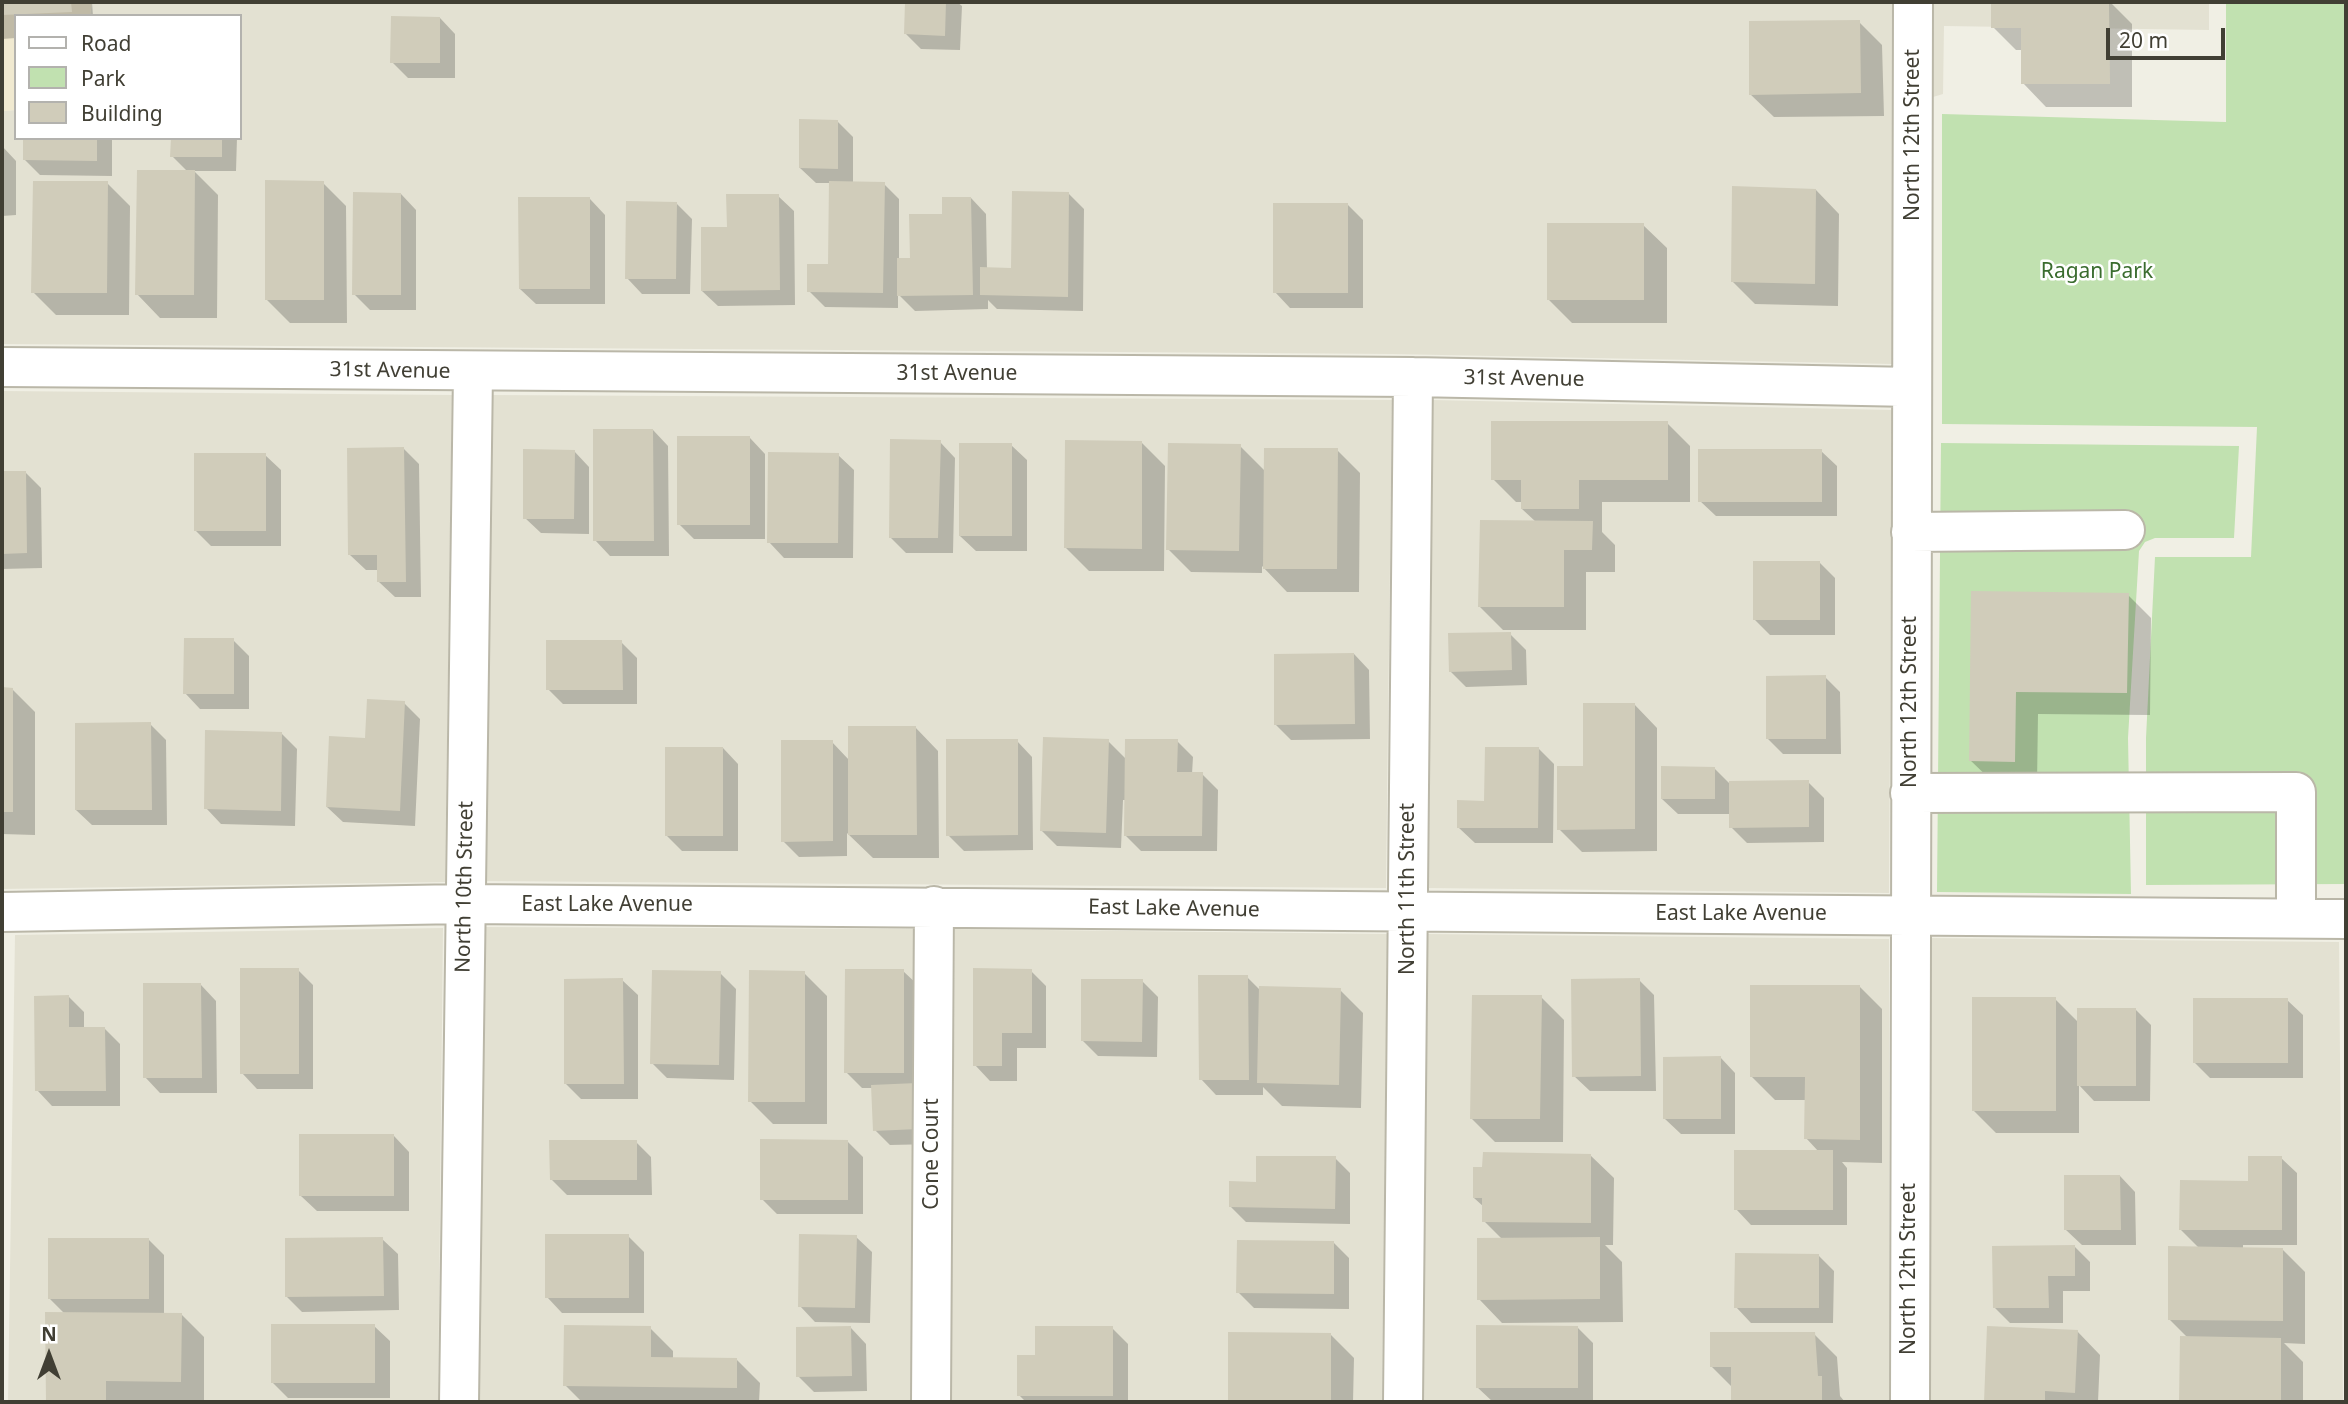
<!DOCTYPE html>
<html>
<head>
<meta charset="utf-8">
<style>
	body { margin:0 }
	#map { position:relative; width:2348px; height:1404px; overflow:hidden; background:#f0efe4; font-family:"Noto Sans",sans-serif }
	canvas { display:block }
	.frame { position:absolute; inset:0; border:4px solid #413f34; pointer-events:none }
	.legend { position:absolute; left:14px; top:14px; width:228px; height:126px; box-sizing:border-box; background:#fff; border:2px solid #b3b2ae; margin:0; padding:9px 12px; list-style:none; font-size:21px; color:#413f34 }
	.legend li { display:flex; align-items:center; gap:14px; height:35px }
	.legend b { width:35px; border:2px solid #b3b2ae }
	.north { position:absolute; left:14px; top:1320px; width:70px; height:70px; -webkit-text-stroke:5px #fff; paint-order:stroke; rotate:0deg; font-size:19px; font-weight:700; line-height:28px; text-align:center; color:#413f34 }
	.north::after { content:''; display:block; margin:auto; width:24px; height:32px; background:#413f34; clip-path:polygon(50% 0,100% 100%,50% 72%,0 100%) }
	.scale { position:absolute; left:2106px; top:28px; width:119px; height:32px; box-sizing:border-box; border:4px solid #413f34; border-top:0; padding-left:9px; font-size:21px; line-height:24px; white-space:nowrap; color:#413f34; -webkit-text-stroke:5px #fff; paint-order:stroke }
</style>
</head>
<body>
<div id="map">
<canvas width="2348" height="1404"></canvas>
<div class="frame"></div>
<ul class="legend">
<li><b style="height:9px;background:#fff"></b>Road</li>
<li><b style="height:19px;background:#c1e1b0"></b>Park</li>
<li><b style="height:19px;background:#d0ccba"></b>Building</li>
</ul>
<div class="north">N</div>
<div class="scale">20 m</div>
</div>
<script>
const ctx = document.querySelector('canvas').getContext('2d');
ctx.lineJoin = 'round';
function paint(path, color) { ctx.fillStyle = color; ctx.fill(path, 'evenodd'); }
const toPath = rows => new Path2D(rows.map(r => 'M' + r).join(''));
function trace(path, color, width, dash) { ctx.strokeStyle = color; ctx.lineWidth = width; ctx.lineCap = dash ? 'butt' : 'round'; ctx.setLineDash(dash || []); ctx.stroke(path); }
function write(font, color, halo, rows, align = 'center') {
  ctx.font = font + ' "Noto Sans",sans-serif'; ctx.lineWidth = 5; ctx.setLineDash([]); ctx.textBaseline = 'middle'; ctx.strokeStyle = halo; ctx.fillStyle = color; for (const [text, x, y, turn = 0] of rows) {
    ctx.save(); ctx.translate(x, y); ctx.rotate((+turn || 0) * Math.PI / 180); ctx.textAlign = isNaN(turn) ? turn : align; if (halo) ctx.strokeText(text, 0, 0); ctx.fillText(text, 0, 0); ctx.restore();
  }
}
const residential = toPath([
	[92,2,1893,2,1892,364,1392,354,2,344,2,111,16,110,16,138,240,138,240,16,90,16],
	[1933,2,2209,2,2209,30,1944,26,1943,94,1933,97],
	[2,391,452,395,445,882,2,889],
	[493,395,1392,400,1386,888,485,881],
	[1433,400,1892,410,1889,893,1427,888],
	[484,927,914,929,911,1402,479,1402],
	[443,928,438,1402,8,1402,15,935],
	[955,929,1387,934,1382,1402,951,1402],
	[1428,934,1889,939,1889,1402,1422,1402],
	[1930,938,2339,942,2343,1402,1930,1402]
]);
const commercial = toPath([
	[2,2,92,2,90,16,16,16,16,110,2,111]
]);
const green = toPath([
	[2226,2,2346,2,2346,884,2146,885,2146,738,2155,557,2251,557,2257,427,1942,424,1942,114,2226,122],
	[1941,443,2239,446,2234,538,2155,538,2145,542,2139,551,2128,738,2131,894,1937,892]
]);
const shadow = toPath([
	[2,2,92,2,93,16,16,16,16,38,2,39],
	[907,2,957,2,962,6,960,50,921,49,906,34],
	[1993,2,2110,2,2132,24,2132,107,2046,107,2023,83,2023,50,2016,50,1993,27],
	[440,18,455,34,455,78,408,78,392,62],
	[1859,22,1882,45,1884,116,1774,117,1750,94],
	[837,121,853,137,853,183,884,184,899,199,899,259,911,259,944,215,971,198,986,214,987,269,1013,269,1069,194,1084,209,1083,311,997,309,988,300,988,309,915,311,898,294,898,308,825,307,809,291,830,266,831,183,816,183,800,168],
	[25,138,112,138,112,176,40,175,24,159],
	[172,138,237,138,236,171,194,171,218,195,217,318,160,318,137,294,188,172,172,156],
	[2,146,16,161,16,215,2,216],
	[107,183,130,206,129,315,56,315,33,292],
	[323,183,346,206,347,323,290,323,267,300],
	[1816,190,1839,214,1838,306,1755,304,1732,281],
	[401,194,416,210,416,310,370,310,354,294],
	[778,196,794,211,795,305,718,306,702,291,729,229],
	[590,199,605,215,605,304,536,304,520,289],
	[677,204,692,219,690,294,642,294,627,278],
	[1347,204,1363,220,1363,308,1290,308,1275,292],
	[1643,225,1667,248,1667,323,1572,323,1549,300],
	[1667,423,1690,446,1690,502,1602,502,1602,532,1615,545,1615,572,1586,572,1586,630,1503,630,1480,607,1536,522,1522,509,1522,502,1516,502,1493,479],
	[653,430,668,446,669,556,610,556,595,540],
	[750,438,765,454,765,539,694,539,679,524],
	[940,442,955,458,953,553,906,553,890,537],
	[1142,443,1165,466,1164,571,1089,571,1066,548],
	[1011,445,1027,460,1027,551,976,551,960,536],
	[1240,446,1266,472,1337,450,1360,473,1359,592,1287,592,1262,566,1262,573,1191,572,1168,549],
	[404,449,419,464,421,597,395,597,379,582,379,570,366,570,350,555],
	[574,451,589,467,589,534,541,533,525,518],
	[1821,451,1837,466,1837,516,1716,516,1700,501],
	[265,455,281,470,281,546,211,546,195,530],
	[838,455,854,470,853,558,784,558,769,542],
	[25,472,41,488,42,568,2,569,2,473],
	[1819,562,1835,578,1835,635,1770,635,1754,619],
	[1973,593,2128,595,2151,618,2150,715,2038,714,2037,784,1994,783,1970,760],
	[1510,634,1526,650,1527,685,1466,687,1450,671],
	[233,640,249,656,249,709,200,709,185,693],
	[621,642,637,658,637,704,563,704,548,689],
	[1354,654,1369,670,1370,739,1291,740,1275,724],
	[1825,677,1840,692,1841,754,1783,754,1767,738],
	[2,689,12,689,35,712,35,835,2,834],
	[404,703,420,719,415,826,343,822,327,807,367,739],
	[1634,704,1657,728,1657,851,1582,852,1559,829,1585,768],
	[150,724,166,740,167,825,92,825,76,810],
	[915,727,938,751,939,858,873,858,847,833,847,856,799,857,783,841,832,742,849,760],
	[281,733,297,749,295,826,221,824,206,808],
	[1017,741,1032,757,1033,850,964,851,948,835],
	[1108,741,1126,759,1177,741,1193,757,1192,774,1202,774,1218,790,1217,851,1141,851,1125,835,1126,800,1123,800,1121,848,1057,846,1041,830],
	[723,748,738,764,738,851,682,851,666,835],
	[1538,748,1554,764,1553,843,1475,843,1459,828],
	[1715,769,1731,785,1808,782,1824,798,1824,842,1747,843,1731,827,1731,814,1678,814,1662,799],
	[298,970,313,985,313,1089,257,1089,242,1073],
	[903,971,919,986,934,1144,890,1145,875,1130,873,1088,862,1088,846,1072],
	[1031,971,1046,986,1046,1048,1017,1048,1017,1081,990,1081,975,1065],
	[720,973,736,989,734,1080,667,1078,652,1063],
	[804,973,827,996,827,1124,773,1124,750,1101],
	[1247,977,1261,991,1340,990,1363,1013,1361,1108,1282,1106,1263,1087,1263,1095,1216,1095,1201,1079],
	[622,980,638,995,638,1099,581,1099,565,1083],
	[1639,980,1654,995,1656,1091,1590,1091,1574,1076],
	[1142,981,1158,997,1157,1057,1098,1056,1082,1040],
	[201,985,216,1001,217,1093,160,1093,145,1077],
	[1859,986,1882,1009,1882,1163,1842,1162,1847,1168,1847,1225,1751,1225,1736,1209,1819,1152,1806,1138,1806,1100,1775,1100,1752,1077],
	[69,997,84,1012,84,1028,104,1028,120,1044,120,1106,52,1106,37,1090],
	[1541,997,1564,1020,1563,1142,1495,1142,1472,1119],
	[2055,999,2078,1022,2135,1009,2151,1025,2150,1101,2094,1101,2079,1085,2079,1133,1996,1133,1973,1110],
	[2287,1000,2303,1015,2303,1078,2210,1078,2194,1062],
	[1720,1057,1735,1073,1735,1134,1681,1134,1665,1119],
	[394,1136,409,1152,409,1211,317,1211,301,1196],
	[636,1142,651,1157,652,1195,567,1195,551,1179],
	[848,1142,863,1157,863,1214,777,1214,762,1199],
	[1590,1155,1614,1178,1613,1245,1605,1245,1622,1262,1623,1322,1502,1323,1479,1299,1502,1239,1484,1221,1484,1207,1474,1198],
	[1335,1158,1350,1173,1350,1224,1246,1222,1231,1207,1257,1184],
	[2281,1158,2297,1173,2297,1245,2243,1245,2243,1249,2282,1249,2305,1272,2305,1344,2284,1343,2303,1362,2303,1402,2181,1402,2182,1338,2188,1338,2169,1319,2199,1248,2181,1230],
	[2120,1176,2135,1192,2136,1245,2082,1245,2066,1230],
	[628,1236,644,1252,644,1313,562,1313,547,1297],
	[856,1237,872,1252,870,1323,815,1322,800,1306],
	[148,1239,164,1255,164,1314,181,1314,204,1337,204,1402,48,1402,47,1314,65,1314,50,1299],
	[382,1239,398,1254,399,1310,302,1312,286,1296],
	[1334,1243,1349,1258,1349,1309,1254,1308,1238,1292],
	[2075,1247,2090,1262,2090,1291,2063,1291,2063,1323,2010,1323,1994,1307],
	[1819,1256,1834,1271,1833,1323,1751,1323,1736,1307],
	[374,1326,390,1341,390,1398,288,1398,272,1382],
	[650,1328,673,1351,673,1359,737,1360,760,1383,759,1402,582,1402,565,1385],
	[851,1328,866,1344,867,1391,814,1392,798,1376],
	[1112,1328,1128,1344,1128,1402,1026,1402,1019,1395,1037,1356],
	[1578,1328,1593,1343,1593,1402,1493,1402,1477,1387],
	[1989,1328,2077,1331,2100,1355,2098,1402,1986,1402],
	[1814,1334,1837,1357,1840,1396,1845,1402,1732,1402,1732,1387,1711,1366],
	[1331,1335,1354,1358,1353,1402,1230,1401]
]);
const building = toPath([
	[2,2,71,2,72,12,2,15],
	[905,2,946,2,945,36,904,34],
	[1991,2,2109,2,2110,84,2021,84,2021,28,1991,28],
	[391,16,440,17,440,63,390,63],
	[1860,20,1861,93,1749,95,1749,21],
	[799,119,838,120,838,169,799,168],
	[23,138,97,138,97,161,23,160],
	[171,138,222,138,222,157,170,157],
	[137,170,195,170,194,295,135,295],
	[265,180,324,181,324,300,265,300],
	[33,181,108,181,107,293,31,293],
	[829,181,885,182,883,293,807,292,807,264,828,264],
	[1732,186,1816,189,1815,284,1731,282],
	[1012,191,1069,192,1068,297,980,295,980,267,1011,268],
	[353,192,401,193,401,295,352,295],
	[726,194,779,194,780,290,701,291,701,227,727,227],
	[518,197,590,197,590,289,519,289],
	[942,197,971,197,973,295,897,296,897,258,910,258,909,214,942,214],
	[626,201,677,202,676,279,625,279],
	[1273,203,1348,203,1348,293,1273,293],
	[1547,223,1644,223,1644,300,1547,300],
	[1491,421,1668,421,1668,480,1579,480,1579,509,1521,509,1521,480,1491,480],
	[593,429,653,429,654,541,593,541],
	[677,436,750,436,750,525,677,525],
	[890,439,941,440,938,538,889,538],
	[1065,440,1142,441,1142,549,1064,548],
	[959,443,1012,443,1012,536,959,536],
	[1168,443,1241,444,1239,551,1166,550],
	[404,447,406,582,377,582,377,555,348,555,347,448],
	[1264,448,1338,448,1337,569,1263,569],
	[523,449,575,450,574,519,523,519],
	[1698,449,1822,449,1822,502,1698,502],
	[768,452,839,453,838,543,767,543],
	[194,453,266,453,266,531,194,531],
	[2,471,26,471,27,553,2,554],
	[1480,520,1593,521,1592,550,1564,550,1564,607,1478,607],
	[1753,561,1820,561,1820,620,1753,620],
	[1971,591,2129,593,2127,693,2016,692,2015,762,1969,761],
	[1511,632,1512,670,1449,672,1448,633],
	[184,638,234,638,234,694,183,694],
	[546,640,622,640,623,690,546,690],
	[1354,653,1355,724,1274,725,1274,654],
	[1826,675,1826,739,1766,739,1766,676],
	[2,687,13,688,13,812,2,812],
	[367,699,405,701,400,811,326,807,329,736,365,738],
	[1583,703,1635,703,1635,829,1557,830,1557,766,1583,766],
	[151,722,152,810,75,810,75,723],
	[848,726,916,726,917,835,848,835],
	[205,730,282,732,281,811,204,809],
	[1043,737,1109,739,1106,833,1040,831],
	[946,739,1018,739,1018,835,946,836],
	[1125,739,1178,739,1177,772,1203,772,1202,836,1124,836],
	[781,740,833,740,833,841,781,842],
	[665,747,723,747,723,836,665,836],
	[1485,747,1539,747,1538,828,1457,828,1457,800,1484,801],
	[1661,766,1715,767,1715,799,1661,799],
	[1809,780,1809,827,1729,828,1729,781],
	[240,968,299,968,299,1074,240,1074],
	[973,968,1032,969,1032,1033,1002,1033,1002,1066,973,1066],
	[845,969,904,969,904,1073,844,1073],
	[652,970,721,971,719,1065,650,1064],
	[749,970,805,971,805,1102,748,1102],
	[1198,975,1248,975,1249,1080,1199,1080],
	[623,978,624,1084,564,1084,564,979],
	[1640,978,1641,1076,1572,1077,1571,979],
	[1081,979,1143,979,1142,1042,1081,1041],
	[143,983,201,983,202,1078,143,1078],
	[1750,985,1860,985,1860,1140,1804,1139,1805,1077,1750,1077],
	[1259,986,1341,988,1339,1085,1257,1083],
	[69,995,69,1027,105,1027,106,1091,35,1091,34,996],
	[1472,995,1542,995,1540,1119,1470,1119],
	[1972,997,2056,997,2056,1111,1972,1111],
	[2193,998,2288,998,2288,1063,2193,1063],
	[2077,1008,2136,1008,2136,1086,2077,1086],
	[1721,1056,1721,1119,1663,1119,1663,1057],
	[917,1083,919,1129,873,1131,871,1085],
	[299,1134,394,1134,394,1196,299,1196],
	[760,1139,848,1140,848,1200,760,1200],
	[549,1140,637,1140,637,1180,550,1180],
	[1734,1150,1833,1150,1833,1210,1734,1210],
	[1483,1152,1591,1154,1591,1223,1482,1222,1482,1198,1473,1198,1473,1167,1482,1167],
	[1256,1156,1336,1156,1335,1209,1229,1207,1229,1181,1256,1182],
	[2248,1156,2282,1156,2282,1230,2179,1230,2180,1180,2248,1181],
	[2064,1175,2120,1175,2121,1230,2064,1230],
	[545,1234,629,1234,629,1298,545,1298],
	[799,1234,857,1235,855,1308,798,1307],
	[383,1237,384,1296,285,1297,285,1238],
	[1600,1237,1600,1299,1477,1300,1477,1238],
	[48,1238,149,1238,149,1299,48,1299],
	[1237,1240,1334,1241,1334,1294,1236,1293],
	[2075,1245,2075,1276,2048,1276,2049,1308,1993,1308,1992,1246],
	[2168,1246,2283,1248,2283,1321,2168,1320],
	[1735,1253,1819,1254,1819,1308,1734,1308],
	[45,1312,182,1313,181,1382,106,1381,106,1402,46,1402],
	[271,1324,375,1324,375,1383,271,1383],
	[564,1325,651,1326,651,1357,737,1358,737,1388,563,1386],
	[1476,1325,1578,1326,1578,1388,1476,1388],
	[851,1326,852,1376,796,1377,796,1327],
	[1035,1326,1113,1326,1113,1396,1017,1396,1017,1355,1035,1355],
	[1987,1326,2078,1330,2075,1393,2045,1391,2045,1402,1984,1402],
	[1228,1332,1331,1333,1331,1401,1228,1401],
	[1710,1332,1815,1332,1818,1376,1822,1376,1822,1402,1731,1402,1731,1367,1710,1367],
	[2180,1336,2281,1338,2281,1402,2179,1402]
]);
const minor = toPath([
	[2,367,1413,377,1912,387],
	[1911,532,2125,530],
	[1910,793,2296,792,2296,918],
	[2,912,464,904,2346,919],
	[459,1402,473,372],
	[931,1402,934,906],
	[1403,1402,1413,377],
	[1910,1402,1913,2]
]);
const streetNames = [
	["North 12th Street",1913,135,-90],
	["31st Avenue",390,371,1],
	["31st Avenue",957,374],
	["31st Avenue",1524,379,1],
	["North 12th Street",1910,702,-90],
	["North 10th Street",465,887,-89],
	["North 11th Street",1408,889,-90],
	["East Lake Avenue",607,905],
	["East Lake Avenue",1174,909,1],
	["East Lake Avenue",1741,914],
	["Cone Court",932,1154,-90],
	["North 12th Street",1909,1269,-90]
];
const parkNames = [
	["Ragan Park",2097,272]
];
paint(residential, '#e3e1d2');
paint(commercial, '#f0e9d0');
paint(green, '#c1e1b0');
paint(shadow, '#0003');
paint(building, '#d0ccba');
trace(minor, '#bab7a8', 42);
trace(minor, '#fff', 38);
write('21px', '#413f34', '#fff', streetNames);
write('21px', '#3a6c2e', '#fff', parkNames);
</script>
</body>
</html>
